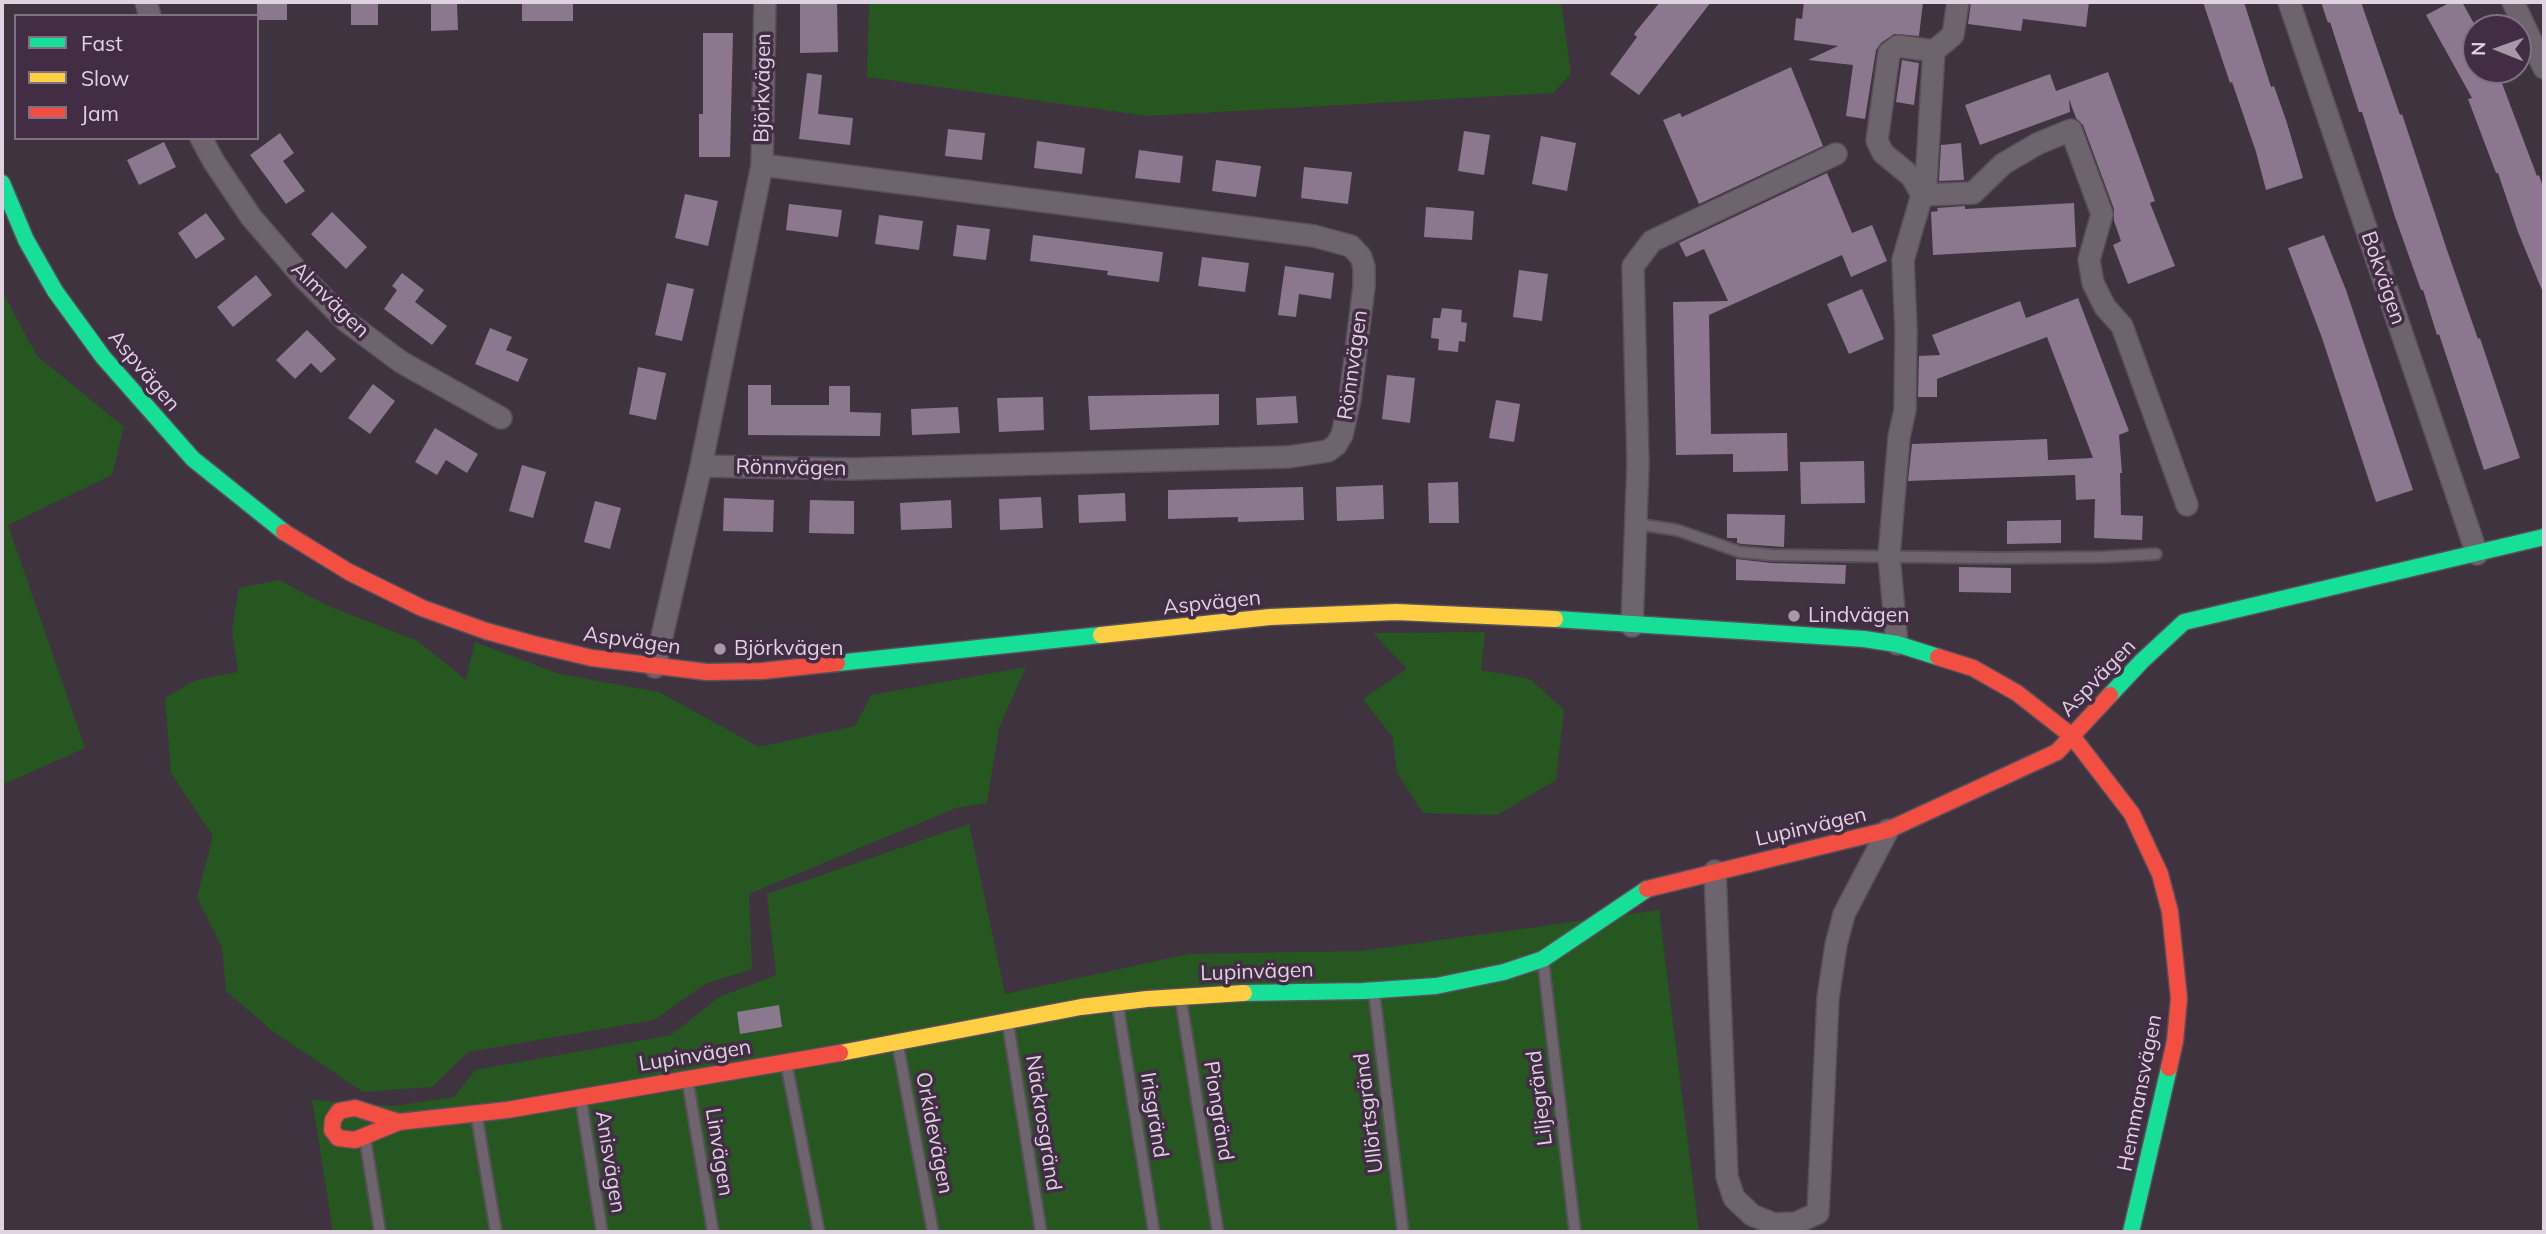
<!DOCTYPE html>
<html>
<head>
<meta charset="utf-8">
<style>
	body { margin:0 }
	#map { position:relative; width:2546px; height:1234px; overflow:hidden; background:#3e333f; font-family:Mulish,sans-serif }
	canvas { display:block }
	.frame { position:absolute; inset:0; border:4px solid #dfd2e1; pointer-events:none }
	.legend { position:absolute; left:14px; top:14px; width:245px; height:126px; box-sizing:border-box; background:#422d45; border:2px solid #816f83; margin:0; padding:9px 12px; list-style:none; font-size:21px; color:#dfd2e1 }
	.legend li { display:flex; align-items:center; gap:14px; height:35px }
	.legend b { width:35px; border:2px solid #816f83 }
	.north { position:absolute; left:2462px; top:14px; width:70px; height:70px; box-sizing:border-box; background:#422d45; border:2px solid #816f83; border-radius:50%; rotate:271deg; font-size:19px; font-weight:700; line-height:28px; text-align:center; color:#dfd2e1 }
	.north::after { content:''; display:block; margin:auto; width:24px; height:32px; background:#a79aa8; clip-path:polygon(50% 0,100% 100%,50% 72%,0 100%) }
</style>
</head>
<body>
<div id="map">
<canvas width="2546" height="1234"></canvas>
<div class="frame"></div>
<ul class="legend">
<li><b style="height:9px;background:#16e098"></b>Fast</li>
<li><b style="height:9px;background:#ffcf43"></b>Slow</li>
<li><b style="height:9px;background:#f24e42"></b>Jam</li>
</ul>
<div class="north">N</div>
</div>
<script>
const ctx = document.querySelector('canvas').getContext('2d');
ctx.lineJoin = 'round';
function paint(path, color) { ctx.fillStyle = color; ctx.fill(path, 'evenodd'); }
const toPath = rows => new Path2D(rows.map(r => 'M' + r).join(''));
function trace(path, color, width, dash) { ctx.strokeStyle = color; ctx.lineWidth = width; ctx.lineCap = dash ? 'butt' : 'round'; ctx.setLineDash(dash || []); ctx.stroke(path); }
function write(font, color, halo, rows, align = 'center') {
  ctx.font = font + ' Mulish,sans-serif'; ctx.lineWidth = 7; ctx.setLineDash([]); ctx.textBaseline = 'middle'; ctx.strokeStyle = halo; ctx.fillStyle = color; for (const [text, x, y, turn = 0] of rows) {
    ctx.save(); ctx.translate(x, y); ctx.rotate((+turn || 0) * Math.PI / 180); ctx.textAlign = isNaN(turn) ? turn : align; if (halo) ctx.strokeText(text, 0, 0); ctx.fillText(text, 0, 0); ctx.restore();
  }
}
const green = toPath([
	[869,2,1561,2,1571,74,1553,93,1148,116,867,77],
	[2,291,37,356,124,427,112,475,8,525,85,748,2,785],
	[279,580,326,605,418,641,466,680,475,642,559,674,659,692,759,747,855,726,871,695,1026,667,999,728,987,803,956,808,749,894,752,969,705,984,654,1020,468,1052,432,1087,363,1092,275,1033,226,991,222,947,197,897,213,836,171,773,165,698,196,680,238,672,232,630,239,588],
	[1485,632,1481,670,1530,679,1564,710,1556,780,1497,815,1423,813,1397,773,1393,738,1363,699,1407,669,1373,633],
	[969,824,1005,994,1188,954,1361,951,1659,910,1699,1232,333,1232,312,1100,395,1106,454,1097,475,1070,671,1035,719,997,776,975,767,894]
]);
const building = toPath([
	[257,2,287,2,287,20,257,20],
	[351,2,378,2,378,25,351,25],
	[431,2,457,2,458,30,431,31],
	[522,2,573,2,573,21,522,21],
	[800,2,837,2,838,52,800,53],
	[1660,2,1711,2,1639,95,1610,74,1637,37,1634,34],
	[1804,2,1923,2,1919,36,1894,34,1881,43,1876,50,1865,119,1846,116,1853,65,1808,60,1838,46,1794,40,1796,18,1802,19],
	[1971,2,2089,2,2086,27,2023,19,2021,31,1968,24],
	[2203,2,2244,2,2271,87,2274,86,2287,123,2303,178,2266,190,2256,152,2232,82,2230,83],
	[2321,2,2361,2,2400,115,2402,114,2447,250,2478,339,2480,338,2520,458,2484,470,2439,334,2437,335,2423,290,2421,290,2395,217,2362,112,2359,112,2330,22,2328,23],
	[2451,2,2462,2,2476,27,2476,70,2497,70,2537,176,2539,175,2544,190,2544,295,2518,232,2498,173,2496,173,2485,144,2468,99,2472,98,2426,15],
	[703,33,733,33,730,157,699,157,699,114,703,114],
	[1902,60,1919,63,1914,105,1896,102],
	[1791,67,1823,146,1699,204,1663,120,1680,113,1682,117],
	[2108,72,2155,201,2150,203,2175,266,2128,284,2113,245,2121,241,2114,221,2114,209,2083,125,2076,118,2069,99,2070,112,1980,145,1965,105,2050,74,2056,91],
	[807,73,822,75,818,114,853,118,850,145,799,139],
	[948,129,985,133,982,160,945,156],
	[1464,131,1490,135,1484,175,1458,171],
	[280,133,294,153,283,161,305,191,286,204,250,155],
	[1541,136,1576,143,1567,191,1532,184],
	[1037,141,1085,148,1082,174,1034,168],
	[164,142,176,167,139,185,127,160],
	[1961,143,1964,180,1939,181,1941,145],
	[1139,150,1183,156,1180,183,1135,178],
	[1216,160,1261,166,1256,197,1212,191],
	[1304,167,1352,172,1348,204,1301,198],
	[1827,173,1852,233,1872,225,1887,261,1851,277,1842,255,1709,315,1711,434,1787,433,1788,471,1733,472,1733,454,1676,455,1673,302,1728,301,1704,249,1686,257,1679,243],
	[685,194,718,201,708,246,675,238],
	[2074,203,2076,247,1933,255,1931,212,1938,211,1937,208,1965,206,1965,209],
	[789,204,842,210,838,237,786,230],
	[1426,207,1474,211,1472,240,1424,237],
	[332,212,367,247,346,269,311,234],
	[206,213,225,239,196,259,178,233],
	[879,215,923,221,919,250,875,244],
	[957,225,990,229,986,260,953,256],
	[1033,235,1163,252,1159,282,1107,275,1108,271,1030,261],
	[2324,235,2346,290,2413,490,2376,502,2322,338,2288,248],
	[1202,257,1249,263,1245,292,1198,286],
	[1285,266,1334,273,1331,299,1299,294,1296,317,1278,315],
	[1519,270,1548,274,1542,321,1513,317],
	[402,273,424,290,415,302,447,326,432,345,384,309,397,290,392,286],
	[256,275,272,295,233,327,217,307],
	[667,283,694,289,682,341,655,335],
	[1862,289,1884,339,1849,354,1827,304],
	[2078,298,2129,431,2119,435,2122,473,2120,473,2121,515,2143,516,2142,540,2094,538,2095,499,2076,500,2075,475,1908,481,1912,444,2047,439,2048,460,2093,458,2047,337,1937,379,1937,397,1918,397,1919,356,1940,355,1932,335,2020,301,2026,318],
	[1442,308,1462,310,1461,322,1467,323,1465,342,1459,341,1458,352,1438,350,1439,339,1431,338,1433,318,1440,318],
	[490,328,512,337,506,350,528,359,518,382,475,364],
	[307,330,336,359,321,373,311,363,295,379,276,360],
	[638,367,666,373,656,420,629,414],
	[1387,375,1415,378,1410,423,1382,419],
	[373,384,395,401,370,434,348,418],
	[748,385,771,385,771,405,829,405,829,386,850,386,850,412,881,413,880,436,748,435],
	[1219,394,1219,425,1090,430,1088,396],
	[1296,396,1298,423,1257,425,1256,398],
	[1043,397,1044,430,999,432,997,398],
	[1496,400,1520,404,1514,442,1489,438],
	[958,407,960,433,912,435,911,409],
	[435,428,478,454,467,473,446,460,437,475,415,462],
	[1864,461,1865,503,1801,504,1800,462],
	[522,465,546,472,533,518,509,511],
	[1458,482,1459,523,1429,523,1428,483],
	[1383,485,1384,519,1337,521,1336,487],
	[1303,487,1304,520,1238,522,1238,517,1168,519,1168,490],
	[1125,493,1126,521,1079,523,1078,495],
	[1041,497,1043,528,1000,530,999,499],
	[724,498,774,500,773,532,723,531],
	[810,500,854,501,854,534,809,533],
	[951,500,952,528,901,530,900,503],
	[595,501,621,508,610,549,584,542],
	[1727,514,1785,515,1784,547,1742,544,1737,543,1737,538,1727,538],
	[2061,520,2061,543,2007,544,2007,521],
	[1736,559,1771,563,1846,565,1845,584,1736,580],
	[1959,567,2011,568,2011,593,1959,592],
	[779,1005,782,1027,740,1034,737,1012]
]);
const lane = toPath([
	[1636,524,1677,530,1740,552,1772,555,1997,558,2103,557,2156,554],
	[1543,960,1575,1232],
	[1374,992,1403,1232],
	[1181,1000,1218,1232],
	[1118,1007,1154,1232],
	[1008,1024,1041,1232],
	[898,1046,933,1232],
	[787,1067,819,1232],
	[688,1083,713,1232],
	[581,1100,602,1232],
	[477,1118,496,1232],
	[365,1138,380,1232]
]);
const street = toPath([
	[146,2,150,16],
	[2289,2,2477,554],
	[2513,2,2544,68],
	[1934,51,1898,46,1889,53,1877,141,1883,153,1912,177,1922,195,1973,193,2003,164,2037,144,2071,130,2102,214,2089,260,2093,283,2105,307,2122,326,2187,505],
	[201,138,214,162,251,217,301,275,346,321,401,362,501,418],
	[701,466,852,469,1288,457,1328,451,1336,445,1342,435,1350,399,1364,286,1364,267,1361,257,1351,246,1314,236,762,165],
	[1632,626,1638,464,1633,266,1652,241,1836,154],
	[1897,644,1889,556,1899,437,1905,410,1906,330,1903,260,1926,181,1934,51,1953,35,1958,2],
	[655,667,701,466,762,165,765,2],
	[1715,871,1727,1177,1734,1198,1752,1215,1774,1224,1796,1223,1818,1213,1828,998,1836,945,1844,914,1888,830]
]);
const fast = toPath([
	[2,183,26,240,55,291,103,357,193,459,284,532],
	[1555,619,1864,639,1897,644,1938,657],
	[837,663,1101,635],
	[2110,695,2142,661,2184,622,2544,537],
	[1244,993,1363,991,1436,986,1504,972,1543,959,1647,889],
	[2131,1232,2169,1068]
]);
const slow = toPath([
	[1101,635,1270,617,1396,612,1555,619],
	[840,1053,1081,1007,1147,999,1244,993]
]);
const jam = toPath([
	[284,532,349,572,422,608,486,631,533,644,592,658,707,672,762,671,837,663],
	[1938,657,1973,668,2017,693,2072,736,2132,814,2160,874,2170,912,2179,998,2175,1041,2169,1068],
	[1647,889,1888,830,2057,752,2110,695],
	[399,1122,355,1140,338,1138,332,1130,333,1120,339,1111,355,1108,399,1122,507,1110,840,1053]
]);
const markers = [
	[1794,616,7,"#a79aa8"],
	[720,649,7,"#a79aa8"]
];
const streetNames = [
	["Björkvägen",763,88,-89],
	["Bokvägen",2383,278,71],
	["Almvägen",330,300,44],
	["Rönnvägen",1353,365,-82],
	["Aspvägen",144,371,50],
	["Rönnvägen",791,468,1],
	["Aspvägen",1212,603,-6],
	["Aspvägen",632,641,8],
	["Aspvägen",2098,678,-46],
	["Lupinvägen",1811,827,-13],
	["Lupinvägen",1257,972,-2],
	["Lupinvägen",695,1056,-9],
	["Hemmansvägen",2140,1093,-79],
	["Liljegränd",1540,1098,-97],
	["Piongränd",1218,1111,81],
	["Ullörtsgränd",1369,1113,-97],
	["Irisgränd",1154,1115,81],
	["Näckrosgränd",1043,1123,81],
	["Orkidevägen",934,1133,79],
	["Linvägen",719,1152,81],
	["Anisvägen",610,1162,81]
];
const poiNames = [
	["Lindvägen",1808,616],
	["Björkvägen",734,649]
];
paint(green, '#265720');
paint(building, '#8b778e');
trace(lane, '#594f5a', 14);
trace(street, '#594f5a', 24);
trace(fast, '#594f5a', 19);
trace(slow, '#594f5a', 19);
trace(jam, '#594f5a', 19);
trace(lane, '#6d646e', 10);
trace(street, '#6d646e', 21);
trace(fast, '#16e098', 16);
trace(slow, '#ffcf43', 16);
trace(jam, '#f24e42', 16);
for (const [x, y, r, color] of markers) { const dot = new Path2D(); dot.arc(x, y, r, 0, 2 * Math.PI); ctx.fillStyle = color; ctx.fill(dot); trace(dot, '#422d45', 2.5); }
write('21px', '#dfd2e1', '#422d45', streetNames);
write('21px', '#dfd2e1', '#422d45', poiNames, 'left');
</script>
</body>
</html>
